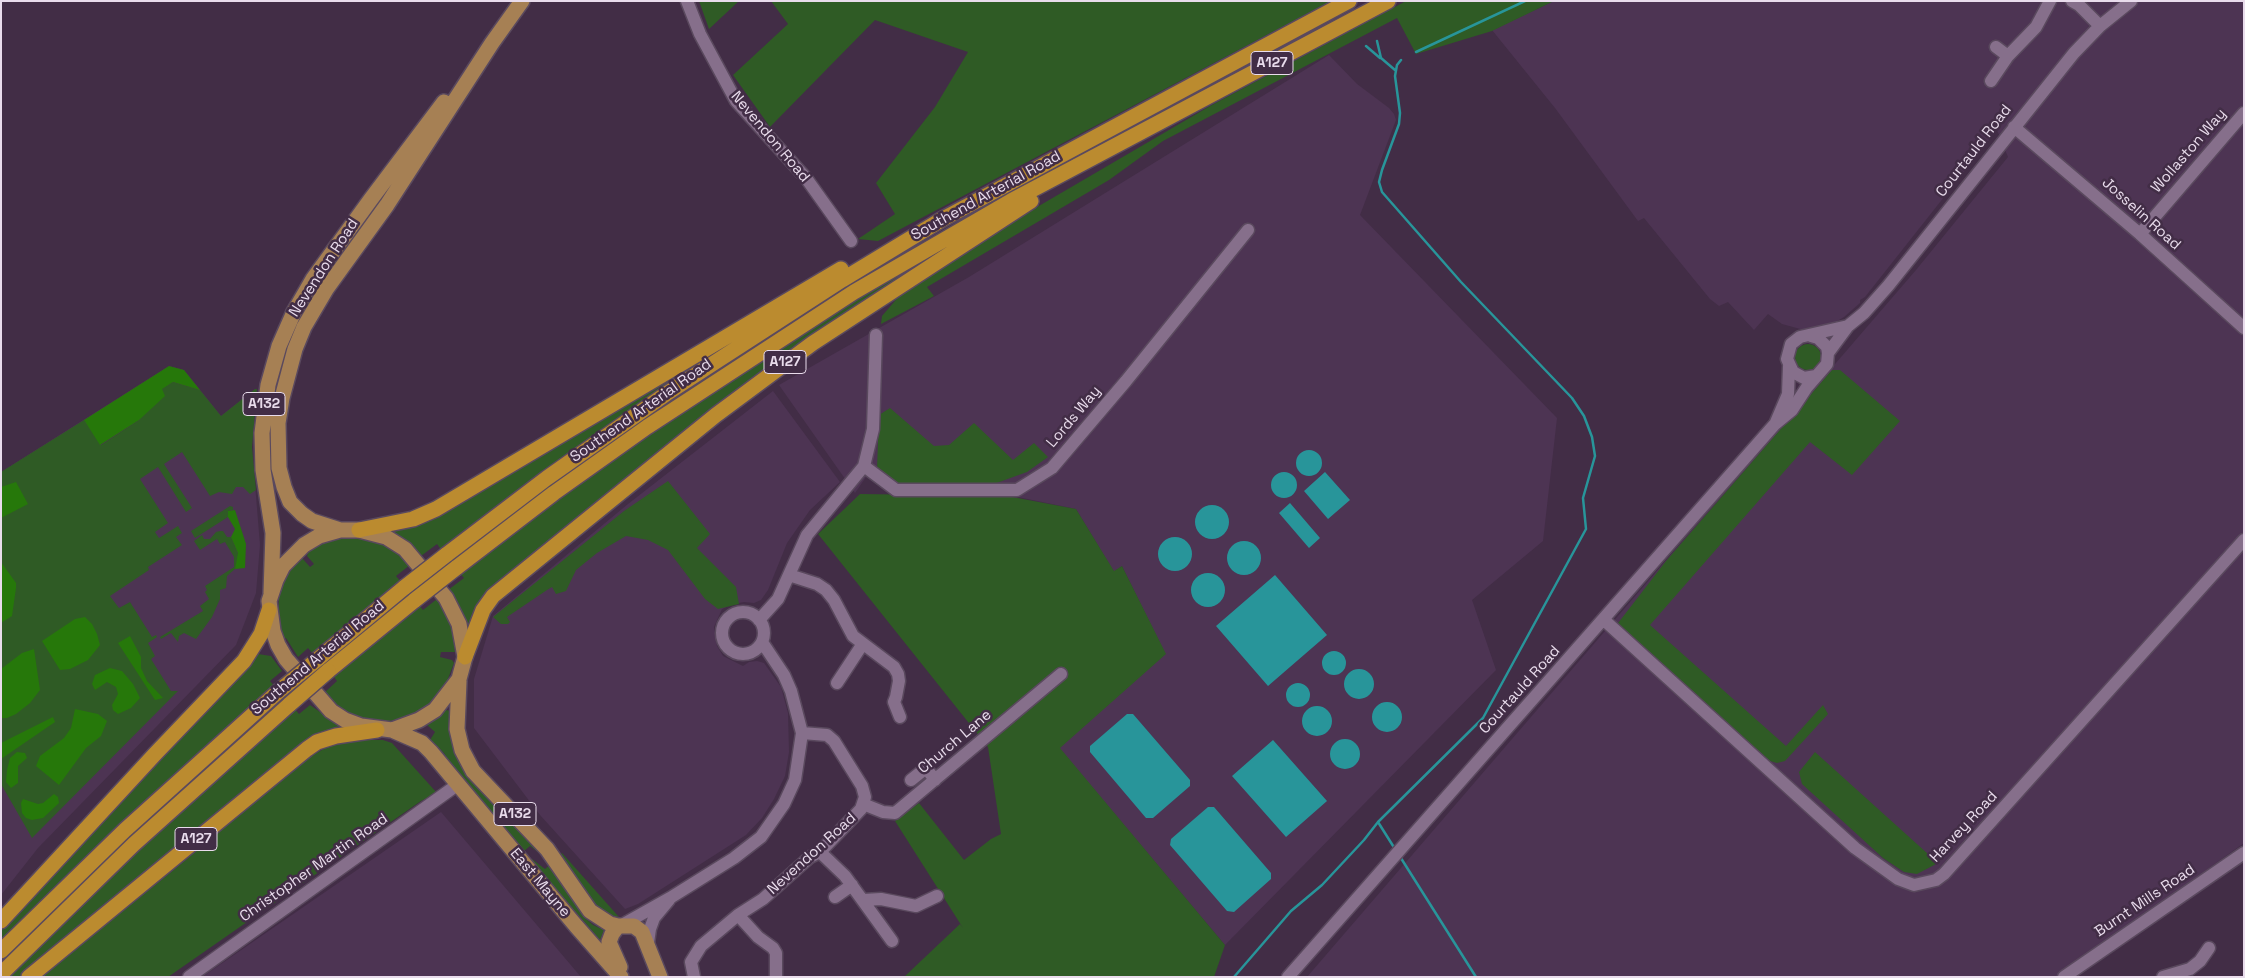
<!DOCTYPE html>
<html>
<head>
<meta charset="utf-8">
<style>
	body { margin:0 }
	#map { position:relative; width:2245px; height:978px; overflow:hidden; background:#422d46; font-family:"Space Grotesk",sans-serif }
	canvas { display:block }
	.frame { position:absolute; inset:0; border:2px solid #e9dcec; pointer-events:none }
</style>
</head>
<body>
<div id="map">
<canvas width="2245" height="978"></canvas>
<div class="frame"></div>
</div>
<script>
const ctx = document.querySelector('canvas').getContext('2d');
ctx.lineJoin = 'round';
function paint(path, color) { ctx.fillStyle = color; ctx.fill(path, 'evenodd'); }
const toPath = rows => new Path2D(rows.map(r => 'M' + r).join(''));
function trace(path, color, width, dash) { ctx.strokeStyle = color; ctx.lineWidth = width; ctx.lineCap = dash ? 'butt' : 'round'; ctx.setLineDash(dash || []); ctx.stroke(path); }
function write(font, color, halo, rows, align = 'center') {
  ctx.font = font + ' "Space Grotesk",sans-serif'; ctx.lineWidth = 5; ctx.setLineDash([]); ctx.textBaseline = 'middle'; ctx.strokeStyle = halo; ctx.fillStyle = color; for (const [text, x, y, turn = 0] of rows) {
    ctx.save(); ctx.translate(x, y); ctx.rotate((+turn || 0) * Math.PI / 180); ctx.textAlign = isNaN(turn) ? turn : align; if (halo) ctx.strokeText(text, 0, 0); ctx.fillText(text, 0, 0); ctx.restore();
  }
}
const built = toPath([
	[1554,1,2244,1,2244,843,2057,977,1307,977,1916,270,2008,157,1997,130,1865,297,1860,300,1860,303,1844,317,1834,323,1804,330,1782,324,1768,314,1754,330,1728,302,1719,306,1710,299,1644,218,1638,221,1555,108,1492,30],
	[1329,55,1357,84,1389,108,1394,114,1396,120,1360,215,1557,418,1543,541,1472,600,1496,670,1225,945,1059,748,1165,654,1122,566,1114,572,1076,509,1013,496,900,500,866,477,855,493,779,385,969,277],
	[169,366,184,370,221,416,255,389,257,389,252,447,260,545,256,593,236,645,38,848,1,895,1,472],
	[773,391,840,482,810,510,787,543,768,590,761,600,754,603,744,602,733,604,722,609,714,627,717,646,723,656,743,666,749,662,757,661,764,663,781,687,788,713,789,752,785,776,774,799,762,818,746,835,638,904,625,909,540,815,474,728,474,679,493,616,628,504],
	[441,812,581,977,202,977]
]);
const green = toPath([
	[699,1,739,1,709,29],
	[771,1,1331,1,878,241,858,239,895,214,876,183,935,107,968,52,875,20,770,127,733,75,788,24],
	[1406,1,1554,1,1492,31,1416,54,1397,18,1163,141,1109,180,927,287,934,296,881,324,882,316,900,295,1020,217,1210,106],
	[969,235,493,590,469,631,462,611,448,590,464,578,459,572,607,461,878,283],
	'1795 357a13 13 0 1 1 26 0a13 13 0 1 1-26 0Z',
	[719,348,718,353,709,359,707,358,679,377,442,551,437,544,421,556,407,542,395,533,395,531,415,524],
	[1832,370,1840,370,1900,421,1852,475,1810,442,1650,625,1786,746,1823,705,1828,714,1785,761,1777,763,1770,761,1615,627,1666,561],
	[173,382,200,390,221,416,255,389,257,389,252,447,256,490,250,494,243,487,236,487,232,494,219,492,210,496,182,452,164,464,192,508,186,512,158,467,140,479,168,523,155,532,159,538,178,526,182,533,176,537,182,545,148,567,149,570,110,596,119,608,130,602,152,637,156,635,157,637,148,643,155,656,151,659,171,691,178,691,32,838,1,784,1,472,84,420,101,445,139,420,161,389],
	[890,408,934,446,949,445,974,423,1013,460,1034,443,1048,457,1027,472,991,485,901,486,877,469,879,415],
	[668,481,710,534,697,548,736,587,739,604,718,609,705,599,668,550,648,540,626,536,597,553,576,570,566,591,556,594,552,587,547,590,507,617,510,622,508,624,501,624,493,617,624,511],
	[860,494,1007,496,1076,509,1114,571,1122,566,1166,654,1060,748,1225,945,1214,977,904,977,960,924,963,928,895,821,919,803,964,860,991,839,1001,834,988,747,818,534],
	[230,506,233,507,233,510,228,511,228,517,195,538,191,531],
	[220,531,223,531,227,537,231,537,238,553,238,562,235,569,227,576,226,588,220,590,220,599,212,617,196,639,184,633,179,636,178,642,171,633,161,639,160,637,203,611,200,606,209,599,205,592,207,590,205,586,234,567,234,557,225,542,220,544,217,539,200,550,194,541,202,535,204,539,210,539,216,532],
	[346,537,360,538,382,544,396,551,410,565,396,576,402,583,314,655,308,648,298,657,286,638,283,639,278,619,279,596,284,580,298,559,303,559,310,567,314,564,307,556,309,550,329,540],
	[437,599,452,626,455,652,441,652,440,657,452,660,454,663,446,684,431,703,410,716,386,722,356,717,331,701,324,693,337,681,332,674,418,604,423,610],
	[258,654,271,656,282,671,270,681,276,688,1,944,1,928,214,700,244,672],
	[310,705,343,728,22,977,9,977,66,916,293,707,299,714],
	[446,710,451,711,452,730,543,856,530,846,523,852,451,765,444,753,430,740,435,732,427,725],
	[355,740,383,740,392,743,437,793,421,801,168,977,41,977,176,868,307,758,333,744],
	[1815,752,1938,863,1917,874,1904,872,1883,858,1802,784,1799,772],
	[562,853,619,917,603,914,597,910,560,855],
	[532,859,545,869,552,863,585,918,593,925,604,930,600,940,531,860]
]);
const forest = toPath([
	[169,366,184,370,200,390,173,382,162,389,165,396,139,420,100,445,84,420],
	[16,482,28,504,1,518,1,487],
	[235,510,246,544,245,568,235,569,238,553,231,537,235,529,228,517,228,511],
	[1,562,16,583,16,588,12,616,1,623],
	[85,617,92,624,97,634,100,645,88,660,70,669,60,670,42,641,75,619],
	[130,636,141,657,141,668,147,681,163,698,155,700,118,643],
	[34,649,40,690,30,703,16,714,7,718,1,718,1,669,22,653],
	[110,668,122,671,133,684,140,698,131,708,118,714,113,710,112,705,118,694,116,687,107,682,95,690,92,684,95,675],
	[75,709,98,714,107,721,101,736,86,748,59,785,36,766,40,756,64,738,71,728],
	[53,717,55,722,1,759,1,743],
	[17,752,25,753,27,758,18,766,18,783,11,788,6,782,7,770,10,758],
	[54,794,58,797,59,803,43,818,32,820,26,818,22,813,21,803,23,799,38,804,43,803]
]);
const water = toPath([
	'1296 463a13 13 0 1 1 26 0a13 13 0 1 1-26 0Z',
	'1271 485a13 13 0 1 1 26 0a13 13 0 1 1-26 0Z',
	[1325,472,1350,500,1328,519,1304,491],
	[1290,503,1320,538,1309,548,1279,513],
	'1195 522a17 17 0 1 1 34 0a17 17 0 1 1-34 0Z',
	'1158 554a17 17 0 1 1 34 0a17 17 0 1 1-34 0Z',
	'1227 558a17 17 0 1 1 34 0a17 17 0 1 1-34 0Z',
	'1191 590a17 17 0 1 1 34 0a17 17 0 1 1-34 0Z',
	[1275,575,1327,635,1268,686,1216,626],
	'1322 663a12 12 0 1 1 24 0a12 12 0 1 1-24 0Z',
	'1344 684a15 15 0 1 1 30 0a15 15 0 1 1-30 0Z',
	'1286 695a12 12 0 1 1 24 0a12 12 0 1 1-24 0Z',
	'1372 717a15 15 0 1 1 30 0a15 15 0 1 1-30 0Z',
	'1302 721a15 15 0 1 1 30 0a15 15 0 1 1-30 0Z',
	[1127,714,1133,714,1190,780,1190,786,1153,818,1146,818,1090,752,1090,746],
	'1330 754a15 15 0 1 1 30 0a15 15 0 1 1-30 0Z',
	[1273,740,1327,801,1286,837,1232,776],
	[1208,807,1214,807,1271,873,1271,879,1234,912,1227,911,1170,845,1171,839]
]);
const stream = toPath([
	[1377,41,1381,58,1395,70],
	[1366,46,1380,58],
	[1416,52,1525,1],
	[1378,822,1483,718,1586,529,1583,498,1595,456,1592,437,1584,416,1572,398,1461,282,1382,192,1379,182,1382,170,1399,124,1400,113,1395,76,1397,65,1401,60],
	[1399,855,1476,977],
	[1234,977,1291,911,1322,885,1364,840,1378,822,1395,849]
]);
const minor = toPath([
	[687,1,700,34,736,101,806,178,851,241],
	[2072,1,2079,5,2100,26],
	[1996,47,2008,56],
	[1991,81,2008,56,2036,27,2050,1],
	[2014,127,2140,234,2244,328],
	[2140,234,2244,113],
	[1828,353,1848,326,1864,313,1888,286,2074,53,2100,26,2131,1],
	[1816,376,1804,378,1793,372,1787,359,1791,344,1800,337,1848,326],
	[1776,422,1788,394,1789,366],
	[864,466,896,490,1017,490,1052,468,1126,381,1248,230],
	[789,575,817,584,826,590,834,600,853,636,894,667,898,674,899,681,896,697,894,702,900,717],
	'722 633a21 21 0 1 1 42 0a21 21 0 1 1-42 0Z',
	[759,620,778,599,807,535,864,466,873,429,876,335],
	[1604,620,1855,848,1898,879,1914,885,1936,880,1944,874,2244,540],
	[837,683,862,645],
	[911,780,926,768,935,780],
	[863,804,883,812,895,813,1061,674],
	[820,852,845,876,892,941],
	[835,897,852,885],
	[864,900,881,899,916,906,937,896],
	[738,915,758,937,773,948,776,953,776,977],
	[622,925,670,898,734,858,761,837,784,804,795,780,802,733,791,691,784,675,762,642],
	[648,943,650,929,654,918,669,900],
	[189,977,457,785],
	[694,977,691,962,701,946,738,915,763,899,810,857,820,852,861,809,865,797,862,786,834,741,827,735,802,733],
	[1288,977,1775,424,1792,410,1807,387,1827,364,1828,353,1827,347,1818,338,1811,336],
	[2064,977,2244,853],
	[2163,977,2190,969,2200,961,2209,948]
]);
const major = toPath([
	[340,530,312,521,302,514,290,502,284,487,279,468,278,423,282,398,295,349,304,327,327,288,387,205,492,43,522,1],
	[340,530,359,530,386,537,405,549,446,598,459,624,465,657,459,679,435,710,419,720,392,730,361,726,345,720,331,711,286,659,278,645,273,631,269,601,276,580,283,566,304,545,319,536,340,530],
	[271,593,273,533,263,470,262,433,268,385,279,346,294,312,313,279,371,199,444,102],
	[459,681,457,729,462,750,473,771,547,849,590,911,610,924,618,926,634,926,642,932,660,977],
	[392,730,422,743,431,752,576,926,621,977],
	[618,926,612,934,609,942,620,967]
]);
const highway = toPath([
	[359,530,413,519,436,509,841,269],
	[446,555,547,478,666,394,842,280,941,220,1349,1],
	[456,568,554,493,647,427,854,292,1011,201,1388,1],
	[465,657,483,610,493,596,716,415,813,343,1031,201],
	[318,659,405,587],
	[328,671,415,600],
	[1,921,155,754,244,661,261,634,269,610],
	[1,951,125,830,279,691],
	[1,974,134,844,290,704],
	[29,977,307,749,317,742,336,736,377,730]
]);
const highwayBridge = toPath([
	[405,587,446,555],
	[415,600,456,568],
	[279,691,318,659],
	[290,704,328,671]
]);
const shields = [
	[1272,63,42],
	[785,362,42],
	[264,404,42],
	[515,814,42],
	[196,839,42]
];
const shieldNames = [
	["A127",1272,63],
	["A127",785,362],
	["A132",264,404],
	["A132",515,814],
	["A127",196,839]
];
const streetNames = [
	["Nevendon Road",770,137,50],
	["Courtauld Road",1974,151,-52],
	["Wollaston Way",2189,151,-49],
	["Southend Arterial Road",986,196,-29],
	["Josselin Road",2141,214,42],
	["Nevendon Road",324,268,-57],
	["Southend Arterial Road",641,411,-35],
	["Lords Way",1074,417,-50],
	["Southend Arterial Road",318,658,-40],
	["Courtauld Road",1520,690,-48],
	["Church Lane",955,742,-40],
	["Harvey Road",1964,827,-47],
	["Nevendon Road",812,854,-42],
	["Christopher Martin Road",314,868,-35],
	["East Mayne",540,883,50],
	["Burnt Mills Road",2145,901,-34]
];
paint(built, '#4d3453');
paint(green, '#2f5b25');
paint(forest, '#26780a');
paint(water, '#28959a');
trace(stream, '#28959a', 2.5);
trace(minor, '#5a495e', 15);
trace(major, '#5a495e', 18);
trace(highway, '#5a495e', 18);
trace(minor, '#866f8b', 12);
trace(major, '#a68054', 15);
trace(highway, '#bb8b2f', 15);
trace(highwayBridge, '#5a495e', 18, []);
trace(highwayBridge, '#bb8b2f', 15);
for (const [x, y, w] of shields) { const box = new Path2D(); box.roundRect(x - w / 2, y - 11.5, w, 23, 4); ctx.fillStyle = '#422d46'; ctx.fill(box); trace(box, '#e9dcec', 1); }
write('bold 14px', '#e9dcec', null, shieldNames);
write('15px', '#e9dcec', '#422d46', streetNames);
</script>
</body>
</html>
